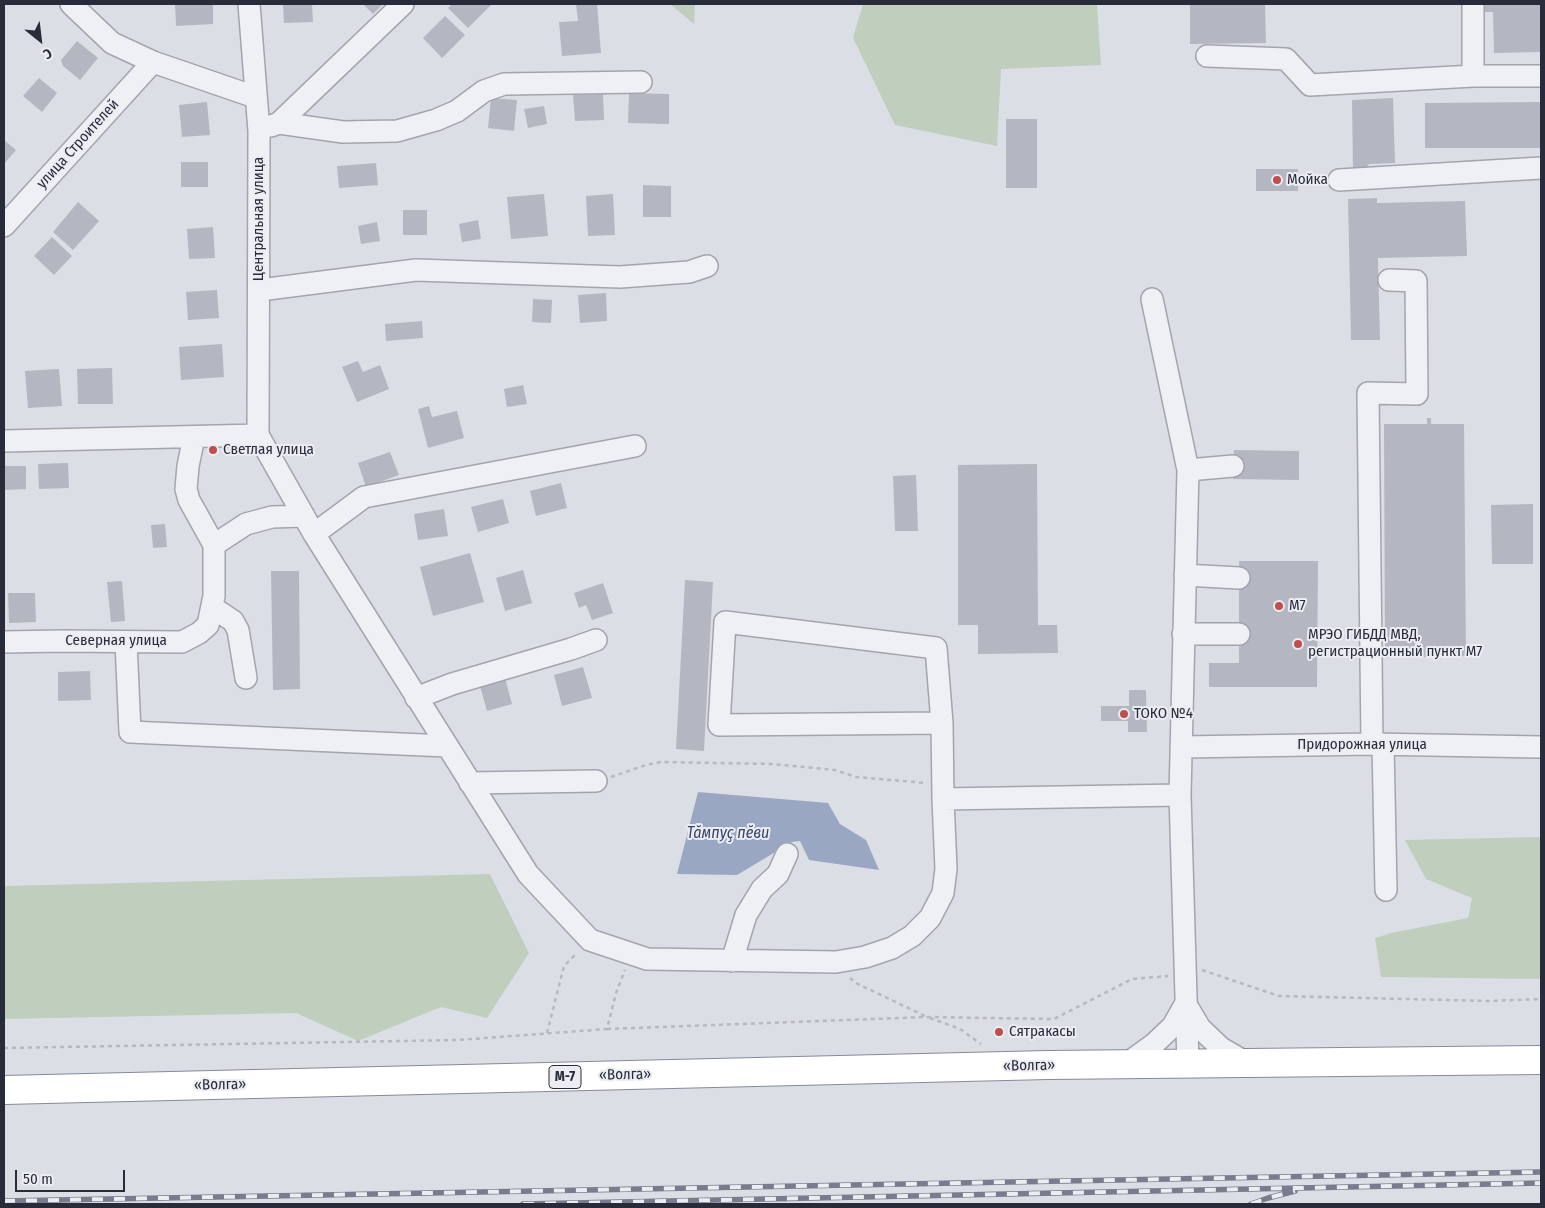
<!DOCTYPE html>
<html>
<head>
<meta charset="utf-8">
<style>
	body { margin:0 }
	#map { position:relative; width:1545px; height:1208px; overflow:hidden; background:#dcdee5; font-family:"Fira Sans Condensed",sans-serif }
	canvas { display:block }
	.frame { position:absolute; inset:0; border:5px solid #282b3a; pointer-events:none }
	.north { position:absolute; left:15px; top:15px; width:50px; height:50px; -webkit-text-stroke:4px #ebedf3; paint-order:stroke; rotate:151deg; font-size:14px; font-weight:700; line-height:20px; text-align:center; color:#282b3a }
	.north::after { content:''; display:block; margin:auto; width:18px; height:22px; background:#282b3a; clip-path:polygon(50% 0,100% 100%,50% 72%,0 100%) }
	.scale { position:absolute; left:15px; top:1170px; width:110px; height:22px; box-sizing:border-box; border:2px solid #282b3a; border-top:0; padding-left:6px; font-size:15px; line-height:18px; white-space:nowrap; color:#282b3a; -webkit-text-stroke:4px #ebedf3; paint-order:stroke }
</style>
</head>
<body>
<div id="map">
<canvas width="1545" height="1208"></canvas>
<div class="frame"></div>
<div class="north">С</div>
<div class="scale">50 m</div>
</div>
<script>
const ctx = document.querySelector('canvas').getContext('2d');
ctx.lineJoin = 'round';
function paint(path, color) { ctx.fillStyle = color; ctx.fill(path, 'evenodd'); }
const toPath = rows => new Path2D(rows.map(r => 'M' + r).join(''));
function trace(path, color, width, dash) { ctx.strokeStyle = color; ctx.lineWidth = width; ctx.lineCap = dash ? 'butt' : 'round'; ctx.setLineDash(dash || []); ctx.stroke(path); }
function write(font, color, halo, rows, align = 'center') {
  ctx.font = font + ' "Fira Sans Condensed",sans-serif'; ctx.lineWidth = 4; ctx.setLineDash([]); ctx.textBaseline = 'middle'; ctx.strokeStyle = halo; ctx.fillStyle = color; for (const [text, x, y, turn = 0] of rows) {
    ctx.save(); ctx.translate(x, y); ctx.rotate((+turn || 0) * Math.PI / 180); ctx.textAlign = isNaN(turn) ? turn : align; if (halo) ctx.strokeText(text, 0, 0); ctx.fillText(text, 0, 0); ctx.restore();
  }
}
const green = toPath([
	[670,4,695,4,694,24],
	[863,4,1097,4,1101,65,1001,69,997,146,895,125,853,38],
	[1541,837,1541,979,1381,977,1375,938,1391,933,1468,918,1472,898,1426,879,1405,840],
	[490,874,529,953,487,1018,441,1007,358,1041,296,1013,4,1019,4,886]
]);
const water = toPath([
	[698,792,828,803,840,824,866,840,879,870,809,860,800,841,792,842,737,875,677,874]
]);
const building = toPath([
	[175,4,213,4,213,24,176,26],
	[283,4,312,4,313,22,284,23],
	[363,4,383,4,373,14],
	[452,4,492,4,468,28,448,8],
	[576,4,597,4,601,53,562,56,559,22,578,21],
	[1190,4,1265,4,1266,43,1190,44],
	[1482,4,1541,4,1541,52,1494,53,1493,12,1482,12],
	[445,16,465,35,442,58,423,38],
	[77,41,98,58,80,80,63,66,61,60],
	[39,78,57,93,42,112,23,96],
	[629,93,669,94,669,124,628,123],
	[603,94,604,120,575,121,573,95],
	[491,98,517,100,514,131,488,128],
	[1393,98,1395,163,1369,164,1366,169,1353,169,1352,100],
	[207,102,210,135,182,137,179,105],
	[1541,102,1541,148,1425,148,1425,103],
	[544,106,547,124,528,128,524,109],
	[1006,119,1037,119,1037,188,1006,188],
	[4,140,16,150,4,164],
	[181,162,208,162,208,187,181,187],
	[376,163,378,185,339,188,337,166],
	[1256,169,1298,169,1298,191,1256,191],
	[643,185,671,186,671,217,643,217],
	[544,194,548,236,511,239,507,197],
	[613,194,615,235,588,236,586,196],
	[1377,198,1377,203,1465,201,1467,256,1378,258,1380,340,1351,340,1348,199],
	[78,202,99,221,73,250,53,232],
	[403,210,427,210,427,235,403,235],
	[478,220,481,239,462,242,459,224],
	[377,222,380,241,361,244,358,226],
	[213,227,215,258,189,259,187,229],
	[52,237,72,256,54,275,34,256],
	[217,290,219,318,188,320,186,292],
	[606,293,607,321,580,323,578,295],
	[533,299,552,300,551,323,532,322],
	[422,321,423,338,386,341,385,324],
	[222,344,224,377,181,380,179,347],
	[358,361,363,372,380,365,389,389,357,402,342,367],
	[112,368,113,404,78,404,77,369],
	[59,369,62,406,28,408,25,371],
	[523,385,527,404,507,407,504,389],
	[429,406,432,417,457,411,464,438,428,448,418,409],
	[1427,418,1431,418,1431,424,1464,424,1466,656,1385,658,1384,424,1427,424],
	[1234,450,1299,451,1299,480,1233,479],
	[390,452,399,475,366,487,358,463],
	[68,463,69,488,39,489,38,464],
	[1037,464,1038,625,1057,625,1058,653,978,654,978,625,958,625,958,465],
	[4,466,26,466,26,489,4,490],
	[916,475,918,531,895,531,893,476],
	[561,483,567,508,536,516,530,491],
	[503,499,509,523,478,532,471,507],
	[1533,504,1533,564,1492,564,1491,505],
	[444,509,448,536,418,540,414,514],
	[165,524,167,547,153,548,151,525],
	[470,553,484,602,433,616,420,567],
	[1239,561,1318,561,1317,687,1209,687,1209,663,1239,663],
	[523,570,532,603,505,611,496,578],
	[271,571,299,571,300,689,273,690],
	[685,580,713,582,704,751,676,749],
	[122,581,125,621,111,622,107,582],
	[603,583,613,613,592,620,586,605,579,608,574,593],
	[8,593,35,593,36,622,9,623],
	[583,667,592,698,562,706,554,675],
	[90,671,91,700,58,701,58,672],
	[505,678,512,704,487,711,480,686],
	[1129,690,1146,690,1147,732,1128,732,1128,721,1101,721,1101,706,1129,706]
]);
const path = toPath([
	[611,777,646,765,660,762,772,764,835,770,856,777,926,783],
	[1202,970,1279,996,1489,1001,1541,999],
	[850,978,856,983,925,1016],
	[930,1018,960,1029,981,1044],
	[607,1029,927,1017,1054,1019,1132,979,1168,976],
	[547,1033,564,966,577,953],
	[4,1048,458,1040,607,1029,616,993,625,970]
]);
const minor = toPath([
	[71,4,112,43,153,62,255,97],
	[249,4,259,131,258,435],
	[1207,56,1286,59,1310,85,1473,76,1541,76],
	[1473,76,1473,4],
	[279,123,343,132,397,131,436,120,457,111,484,91,504,84,641,82],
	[271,126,279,123,403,4],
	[1339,180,1541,168],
	[4,226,153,62],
	[260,290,416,270,620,277,689,272,707,266],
	[1152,299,1188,470,1180,795,1188,1064],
	[258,435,314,534,528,874,590,940,647,959,836,962,865,957,892,948,912,936,930,918,943,893,946,869,943,799,1180,795],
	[4,441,258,435],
	[1188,470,1233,466],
	[314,534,364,497,635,446],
	[214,545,246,524,272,517,304,516],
	[1185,575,1239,578],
	[212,607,233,621,238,630,246,678],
	[1183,634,1239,634],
	[4,642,61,641,182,642,199,633,208,625,214,596,214,545,189,500,186,489,188,466,194,437],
	[126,642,130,732,446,746],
	[416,698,452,684,571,649,596,640],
	[942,723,719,725,725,622,936,648,942,723,943,799],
	[1372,744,1368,393,1417,394,1416,281,1389,280],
	[1383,744,1386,890],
	[1182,747,1372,744,1541,747],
	[470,783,596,781],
	[732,961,746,915,762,889,778,874,787,854],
	[1187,1006,1200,1028,1221,1048,1247,1063],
	[1125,1065,1154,1044,1173,1026,1186,1003]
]);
const highway = toPath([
	[4,1090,1048,1065,1541,1060]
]);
const rail = toPath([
	[4,1201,1541,1172],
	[523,1204,1541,1183],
	[1251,1204,1268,1198,1295,1191]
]);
const markers = [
	[1277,180,5,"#bf4e4c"],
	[213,450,5,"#bf4e4c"],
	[1279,606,5,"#bf4e4c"],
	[1298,644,5,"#bf4e4c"],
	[1124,714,5,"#bf4e4c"],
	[999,1032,5,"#bf4e4c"]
];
const shields = [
	[565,1077,32]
];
const shieldNames = [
	["М-7",565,1077]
];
const streetNames = [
	["улица Строителей",78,144,-48],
	["Центральная улица",259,219,-90],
	["Северная улица",116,641],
	["Придорожная улица",1362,745],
	["«Волга»",1029,1066,-1],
	["«Волга»",625,1075,-1],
	["«Волга»",220,1085,-1]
];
const poiNames = [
	["Мойка",1287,180],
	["Светлая улица",223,450],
	["М7",1289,606],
	["МРЭО ГИБДД МВД,",1308,635],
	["регистрационный пункт М7",1308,652],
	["ТОКО №4",1134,714],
	["Сятракасы",1009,1032]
];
const waterNames = [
	["Тӑмпуҫ пӗви",728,834]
];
paint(green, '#c0cebe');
paint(water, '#9aa7c2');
paint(building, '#b4b7c1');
trace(minor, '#a2a5ae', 24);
trace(highway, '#858a9a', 30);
trace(path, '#b7b9c0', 2.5, [4, 4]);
trace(minor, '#eff0f4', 21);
trace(highway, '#fff', 28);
trace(rail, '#787c8d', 5.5);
trace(rail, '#ebedf3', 4, [11]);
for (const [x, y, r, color] of markers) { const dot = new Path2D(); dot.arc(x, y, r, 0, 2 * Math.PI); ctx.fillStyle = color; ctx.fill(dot); trace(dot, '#ebedf3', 2); }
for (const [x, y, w] of shields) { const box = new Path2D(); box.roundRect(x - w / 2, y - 11.5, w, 23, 4); ctx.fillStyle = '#ebedf3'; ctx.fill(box); trace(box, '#282b3a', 1); }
write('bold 14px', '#282b3a', null, shieldNames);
write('15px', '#282b3a', '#ebedf3', streetNames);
write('15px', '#282b3a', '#ebedf3', poiNames, 'left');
write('italic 16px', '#364569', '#ebedf3', waterNames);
</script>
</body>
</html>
